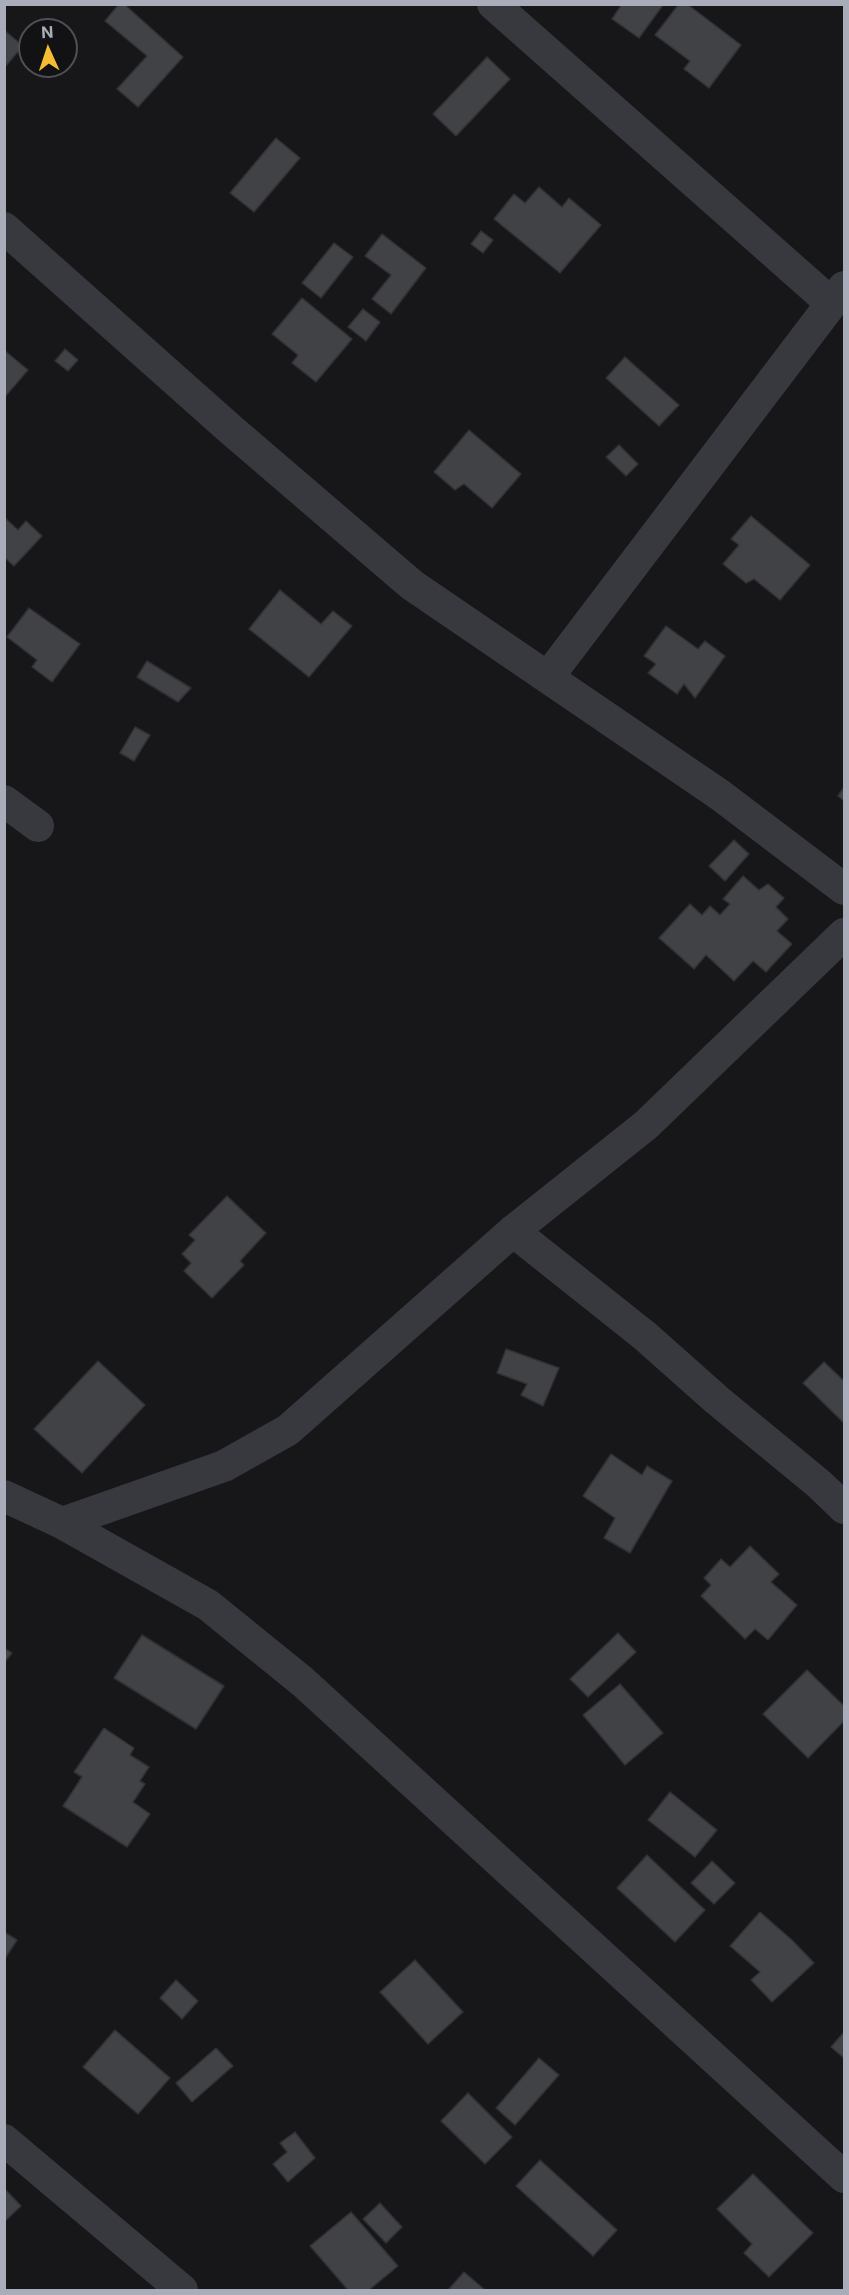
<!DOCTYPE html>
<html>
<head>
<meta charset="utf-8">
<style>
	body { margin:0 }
	#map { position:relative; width:849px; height:2295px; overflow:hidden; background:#171719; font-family:Inter,sans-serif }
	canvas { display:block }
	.frame { position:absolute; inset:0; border:6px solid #a9adb9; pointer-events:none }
	.north { position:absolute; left:18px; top:18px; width:60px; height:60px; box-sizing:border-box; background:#121214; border:2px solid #4e5056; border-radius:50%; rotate:357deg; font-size:16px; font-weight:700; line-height:24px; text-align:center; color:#a9adb9 }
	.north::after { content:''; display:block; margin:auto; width:21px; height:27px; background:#f5bd34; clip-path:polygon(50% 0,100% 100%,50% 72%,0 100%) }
</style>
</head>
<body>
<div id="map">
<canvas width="849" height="2295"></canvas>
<div class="frame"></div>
<div class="north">N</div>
</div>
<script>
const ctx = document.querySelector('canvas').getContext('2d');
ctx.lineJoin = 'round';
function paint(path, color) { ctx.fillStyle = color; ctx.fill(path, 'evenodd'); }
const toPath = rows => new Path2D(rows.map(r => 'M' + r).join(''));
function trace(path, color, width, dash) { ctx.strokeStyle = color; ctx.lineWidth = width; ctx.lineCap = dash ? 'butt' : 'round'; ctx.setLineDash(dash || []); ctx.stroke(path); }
const building = toPath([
	[119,4,124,4,183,57,138,107,117,89,147,56,105,21,119,4],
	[622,4,663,4,663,5,639,38,612,19,622,4],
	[679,4,687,4,741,45,709,88,684,69,690,61,655,35,679,4],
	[4,30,23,46,4,68,4,30],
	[487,57,510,79,456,136,433,114,487,57],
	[276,138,300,158,254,212,230,193,276,138],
	[539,187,562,207,569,198,601,225,560,273,494,219,514,194,525,203,539,187],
	[481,231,493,240,483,253,471,244,481,231],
	[382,234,426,268,391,314,372,299,391,275,365,256,382,234],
	[334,243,353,257,321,298,302,283,334,243],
	[302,298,352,339,316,382,292,363,298,355,272,334,302,298],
	[363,309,380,322,366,341,348,327,363,309],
	[65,349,78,360,68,371,55,361,65,349],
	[4,350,28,370,4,398,4,350],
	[625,357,679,405,659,426,606,378,625,357],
	[469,430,521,474,492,508,464,484,455,490,434,472,469,430],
	[619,445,638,464,626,476,606,457,619,445],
	[751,516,810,565,780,600,754,579,746,583,723,564,739,545,731,539,751,516],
	[5,518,18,530,26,521,42,536,14,566,4,557,5,518],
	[280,590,321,624,333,611,352,626,309,677,249,629,280,590],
	[29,608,80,644,52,682,32,667,37,660,7,637,29,608],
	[666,626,698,649,705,641,725,656,695,698,684,684,677,694,648,673,656,664,644,656,666,626],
	[147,661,191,688,178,702,137,677,147,661],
	[135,727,150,735,134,761,120,753,135,727],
	[844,787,844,801,838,796,844,787],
	[734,840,749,854,725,881,709,866,734,840],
	[743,876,759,890,768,884,784,898,776,907,788,919,777,931,792,944,766,972,753,961,734,981,706,955,694,969,659,938,690,904,702,915,710,906,720,915,730,904,723,899,743,876],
	[227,1196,266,1233,240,1261,244,1265,212,1298,184,1271,191,1263,182,1254,195,1240,189,1235,227,1196],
	[506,1349,559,1368,543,1406,521,1395,527,1384,497,1373,506,1349],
	[98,1361,145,1405,82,1473,34,1429,98,1361],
	[824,1362,844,1381,844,1423,803,1383,824,1362],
	[611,1454,642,1475,647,1466,672,1481,630,1553,604,1538,615,1518,583,1496,611,1454],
	[750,1546,779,1574,771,1582,797,1605,768,1640,755,1629,745,1639,701,1596,711,1585,704,1578,721,1559,730,1567,750,1546],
	[618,1633,636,1652,588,1697,570,1679,618,1633],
	[142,1635,224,1686,196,1729,114,1678,142,1635],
	[4,1648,12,1653,4,1663,4,1648],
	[807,1670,844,1706,844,1721,808,1758,763,1714,807,1670],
	[620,1684,663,1733,625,1765,583,1715,620,1684],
	[104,1728,134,1748,130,1755,149,1767,140,1781,145,1784,133,1802,150,1814,127,1847,63,1806,82,1777,74,1772,104,1728],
	[670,1792,717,1830,695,1857,648,1820,670,1792],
	[647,1855,705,1910,675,1942,617,1888,647,1855],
	[712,1861,735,1883,714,1904,691,1883,712,1861],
	[760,1912,793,1941,814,1963,772,2002,751,1980,760,1972,730,1946,760,1912],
	[4,1932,17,1940,4,1960,4,1932],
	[415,1960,463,2012,428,2044,380,1992,415,1960],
	[176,1980,198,2001,182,2019,160,1998,176,1980],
	[115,2030,170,2078,138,2114,83,2067,115,2030],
	[844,2032,844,2058,831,2047,844,2032],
	[216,2048,233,2066,192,2102,176,2083,216,2048],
	[539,2058,559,2075,515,2125,496,2108,539,2058],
	[468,2093,512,2137,485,2164,441,2121,468,2093],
	[295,2132,315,2158,288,2182,273,2164,287,2152,280,2143,295,2132],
	[540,2160,617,2230,593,2256,516,2186,540,2160],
	[753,2174,813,2233,769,2277,744,2253,752,2244,717,2209,753,2174],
	[4,2188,21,2206,4,2222,4,2188],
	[380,2203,402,2227,386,2243,363,2219,380,2203],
	[351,2212,398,2266,369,2290,348,2290,310,2246,351,2212],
	[464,2272,485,2290,448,2290,464,2272]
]);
const minor = toPath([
	[493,4,831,303],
	[4,228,229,428,412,585,720,795,844,889],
	[548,677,844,287],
	[4,801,38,826],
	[513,1231,645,1336,717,1400,819,1484,844,1508],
	[4,1496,62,1523,208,1605,303,1682,844,2177],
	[62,1523,224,1466,288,1430,513,1231,646,1125,844,934],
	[4,2140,182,2290]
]);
paint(building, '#414246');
trace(building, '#313135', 1.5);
trace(minor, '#38393e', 32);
</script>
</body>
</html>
